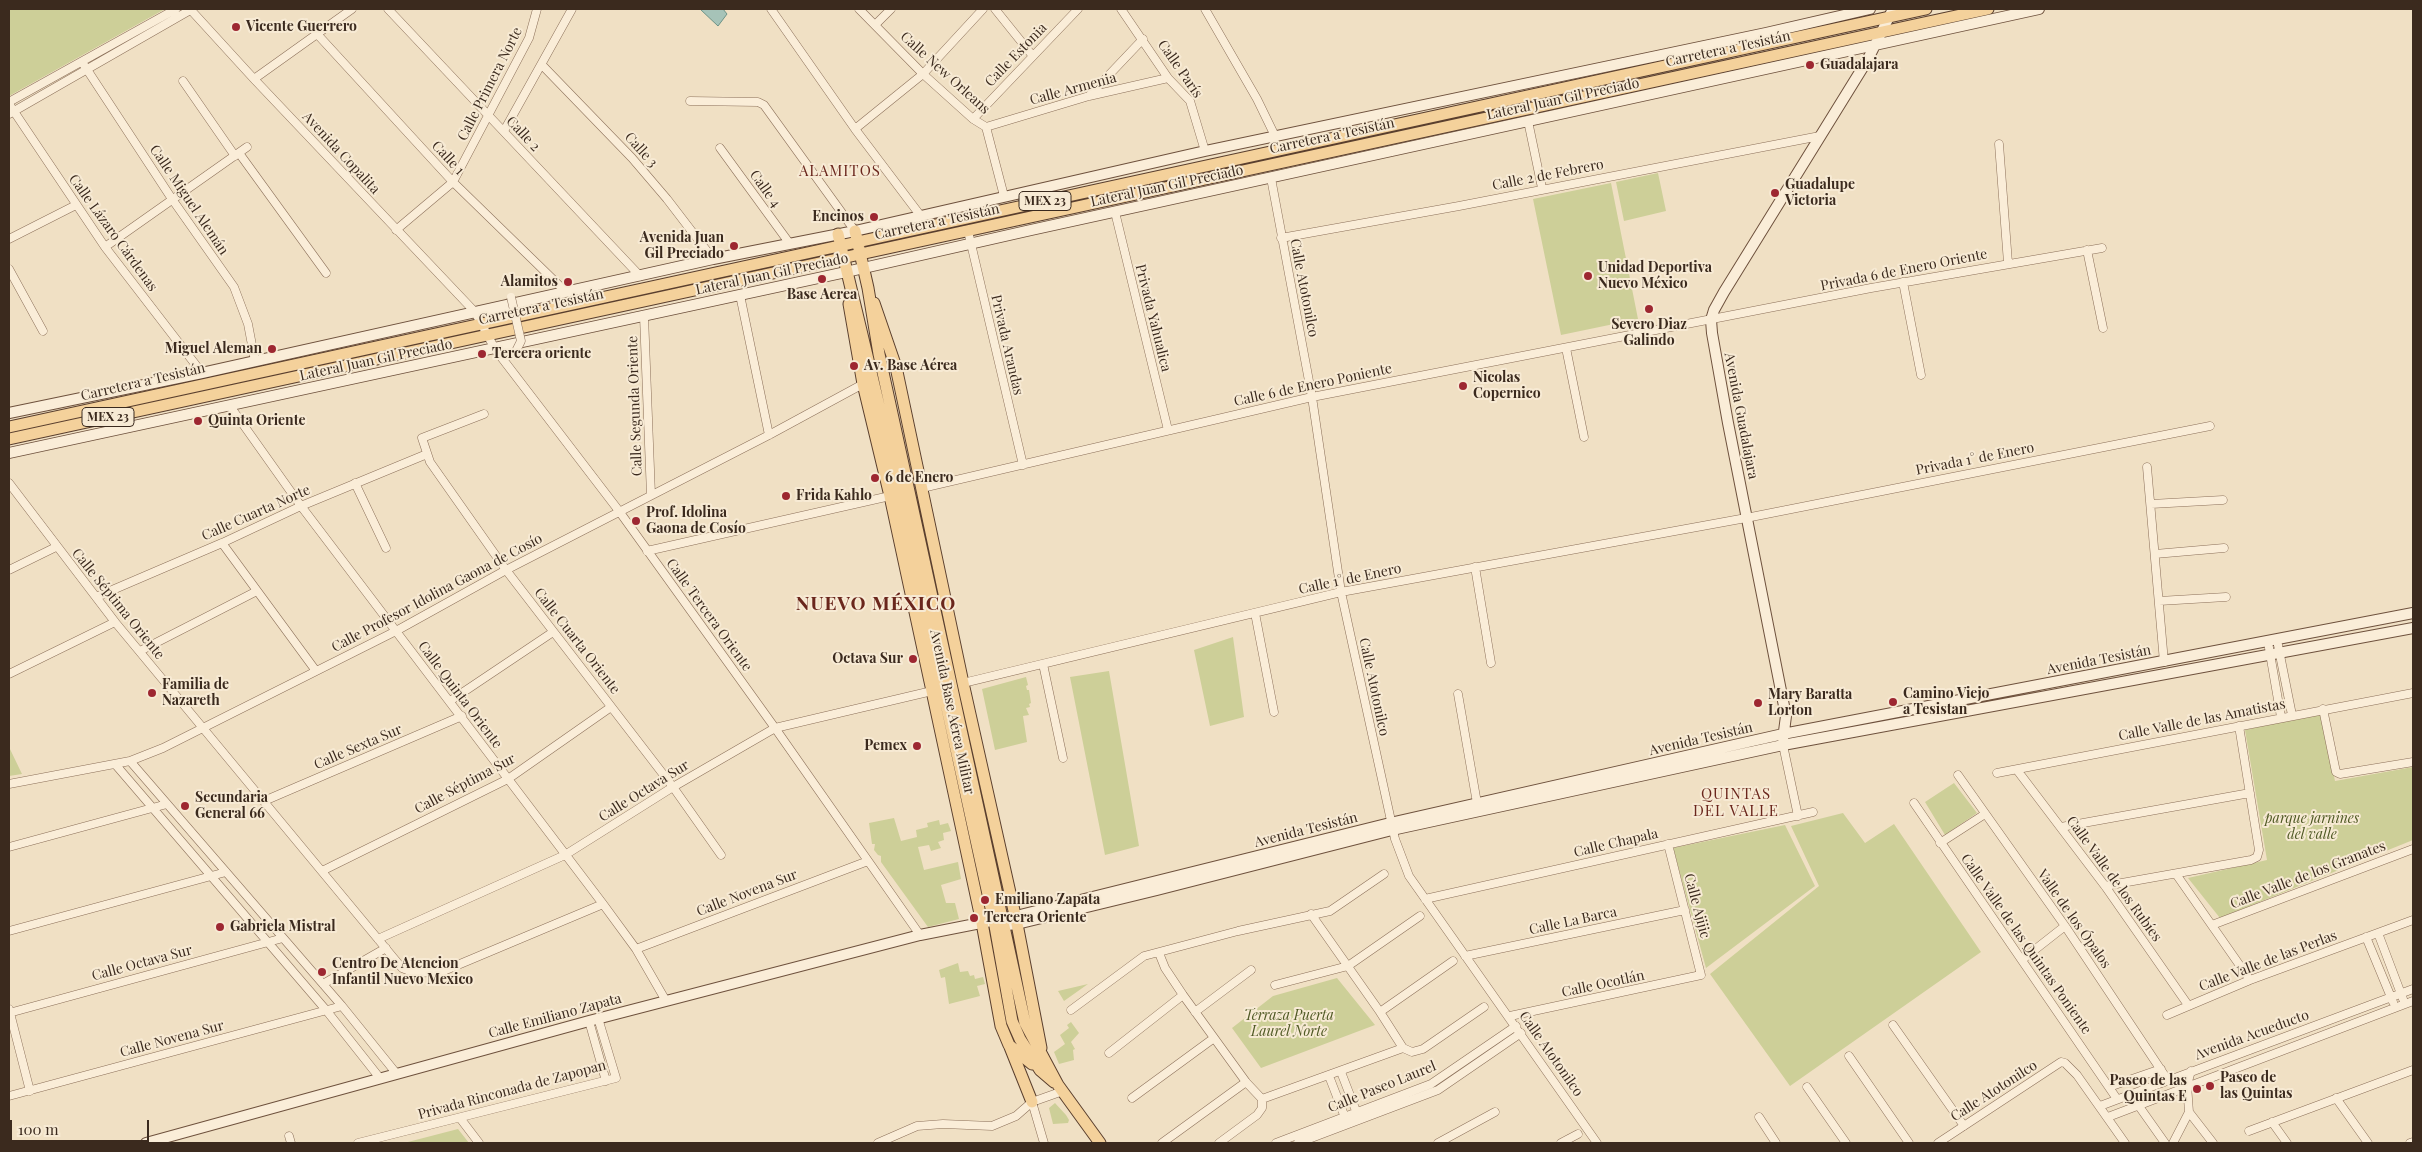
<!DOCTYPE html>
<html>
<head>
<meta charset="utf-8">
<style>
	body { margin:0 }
	#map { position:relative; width:2422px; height:1152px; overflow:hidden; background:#f0e0c4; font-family:"Playfair Display",serif }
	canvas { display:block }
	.frame { position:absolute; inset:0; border:10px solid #3b2a1e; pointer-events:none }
	.scale { position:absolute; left:10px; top:1120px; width:139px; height:22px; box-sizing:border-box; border:2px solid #3b2a1e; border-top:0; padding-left:6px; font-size:15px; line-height:18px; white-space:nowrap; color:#3b2a1e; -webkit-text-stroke:4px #f7ead4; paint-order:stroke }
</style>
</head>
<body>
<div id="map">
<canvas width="2422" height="1152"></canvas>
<div class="frame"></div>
<div class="scale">100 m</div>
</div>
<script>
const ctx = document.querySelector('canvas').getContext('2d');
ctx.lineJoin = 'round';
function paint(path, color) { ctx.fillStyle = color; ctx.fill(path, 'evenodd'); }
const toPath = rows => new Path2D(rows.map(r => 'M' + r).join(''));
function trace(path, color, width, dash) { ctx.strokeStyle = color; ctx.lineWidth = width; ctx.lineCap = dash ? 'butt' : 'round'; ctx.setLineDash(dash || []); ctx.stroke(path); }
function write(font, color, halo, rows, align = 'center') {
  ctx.font = font + ' "Playfair Display",serif'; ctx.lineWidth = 4; ctx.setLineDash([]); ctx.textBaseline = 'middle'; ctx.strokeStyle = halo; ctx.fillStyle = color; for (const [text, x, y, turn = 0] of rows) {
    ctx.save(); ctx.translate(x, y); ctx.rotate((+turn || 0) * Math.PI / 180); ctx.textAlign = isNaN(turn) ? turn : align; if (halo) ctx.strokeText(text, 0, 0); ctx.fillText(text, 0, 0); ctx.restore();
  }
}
const green = toPath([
	[9,9,165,9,9,96],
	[1658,173,1666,211,1624,221,1616,182],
	[1611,183,1638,319,1561,335,1533,199],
	[1233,637,1244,717,1210,726,1194,650],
	[1109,671,1139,846,1105,855,1070,677],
	[1026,677,1028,685,1026,686,1027,690,1029,690,1031,703,1029,704,1030,707,1026,708,1029,715,1023,716,1027,742,995,750,982,689],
	[2321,712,2335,781,2413,767,2413,840,2220,918,2188,878,2267,860,2245,730],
	[9,747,22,774,9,776],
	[1954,783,1977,813,1945,835,1925,802],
	[1843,813,1865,843,1894,824,1981,952,1790,1086,1710,974,1819,886,1791,826],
	[894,818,901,841,917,837,916,830,928,827,927,823,939,820,940,825,948,823,951,831,943,833,944,840,938,842,941,848,931,851,929,845,918,847,924,870,958,862,961,879,941,885,946,903,955,903,959,919,928,927,881,862,881,856,878,855,874,850,875,844,872,844,869,823],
	[1785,825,1815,886,1706,968,1673,848],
	[958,963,960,972,968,971,970,976,974,975,975,979,983,977,985,984,977,986,980,996,949,1004,945,977,941,978,939,970],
	[1337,978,1375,1025,1261,1068,1232,1028,1273,996],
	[1088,984,1064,1001,1058,991],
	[1071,1022,1079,1033,1071,1042,1075,1049,1073,1050,1074,1060,1059,1064,1054,1052,1065,1044,1060,1035,1069,1028,1067,1025],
	[1055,1103,1066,1115,1069,1120,1068,1123,1053,1124,1049,1108],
	[458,1129,469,1143,404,1143]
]);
const water = toPath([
	[700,9,723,9,727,14,718,26,700,9]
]);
const street = toPath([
	[190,9,254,79,475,312,495,349,619,511,775,728,920,935],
	[388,9,640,276],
	[771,9,855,129,920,215],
	[859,9,923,74,973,119,986,127,1004,196],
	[995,9,1032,55],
	[1121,9,1168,78,1190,101,1205,151],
	[1205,9,1257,99,1275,136],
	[875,25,891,9],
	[318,35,453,182,566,292],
	[82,62,172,199,234,287,248,324,255,361],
	[542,65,632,158,667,199,713,259],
	[254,79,352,9],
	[183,81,235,156],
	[1089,96,1143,39],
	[690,101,758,102,764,105,855,231],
	[9,102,176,9],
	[9,104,105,247,202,373],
	[9,114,192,9],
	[973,119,1078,9],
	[1528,121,1542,188],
	[986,127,1089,96,1168,78],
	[855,129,923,74,983,9],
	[504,131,572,9],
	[1999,144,2008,263],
	[720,148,790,244],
	[239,153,326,273],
	[1271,178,1312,397,1341,592,1395,839,1409,876,1597,1143],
	[1115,212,1168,430],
	[396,230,453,182,529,38,537,9],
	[968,231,1023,465],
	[1281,238,1459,206,1820,136],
	[9,239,76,205],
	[105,247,247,147],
	[2087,250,2103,328],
	[9,269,43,331],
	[1903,282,1921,375],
	[740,295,769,435],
	[644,316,651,495],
	[1566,348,1584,437],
	[230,406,301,506,603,904,636,949,666,1001],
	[484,414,422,438,430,462,506,570,673,787,721,855],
	[2147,467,2164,662],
	[9,483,115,622,402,968,415,973,441,972,603,904],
	[355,483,386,548],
	[922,488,1312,397,1871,288,2102,248],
	[2151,504,2223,500],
	[222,543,316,671],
	[647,551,890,496],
	[2155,554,2224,548],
	[1475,567,1491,663],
	[9,570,56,547],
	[96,597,222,543,301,506,427,454],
	[2159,601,2226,597],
	[1255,613,1274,712],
	[2277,640,2292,715],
	[2268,642,2281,717],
	[140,651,255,592],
	[1043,664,1063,758],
	[9,674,115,622],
	[963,683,1341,592,1746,518,2210,426],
	[1458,694,1477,803],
	[450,701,553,632],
	[2323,709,2336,772,2340,774,2413,762],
	[1783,745,1798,816],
	[130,761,342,1006,396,1073],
	[115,764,326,1010,379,1077],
	[2017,770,2105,886,2188,1005],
	[1997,773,2413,693],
	[1958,775,2065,926,2167,1079],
	[9,784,130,761,163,748,396,631,506,570,769,435,863,384],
	[264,801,462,716],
	[1914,803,2117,1099],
	[2061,827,2250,793],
	[1940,843,1985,814],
	[9,847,167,804],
	[322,871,508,779,611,707],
	[2176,874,2250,980],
	[2105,886,2251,860,2257,857,2259,850,2239,726],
	[1425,899,1813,812],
	[1311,914,1380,1012,1403,1048],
	[2212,925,2413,849],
	[9,931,226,872],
	[2378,933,2403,999],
	[2366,937,2393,1002],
	[378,939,565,855,673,787,775,728,932,691],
	[636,949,868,861],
	[1159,953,1165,968,1183,995,1246,1082,1262,1099],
	[1465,956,1685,910],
	[2023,959,2065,926],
	[323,984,386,948],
	[1275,985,1348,966,1420,916],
	[9,1009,30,1091],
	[1071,1010,1144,956,1238,931,1330,911,1384,874],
	[1195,1012,1251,970],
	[1380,1012,1453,961],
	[9,1013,283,938],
	[2167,1015,2250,980,2413,920],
	[1510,1016,1701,975,1668,844],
	[589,1021,606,1081],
	[1893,1025,1964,1126],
	[1403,1048,1412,1052,1423,1049,1484,1007],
	[1109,1053,1183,995],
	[1849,1056,1909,1143],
	[2191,1071,2187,1085,2189,1112,2213,1143],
	[1341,1072,1358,1116],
	[1329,1076,1346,1120],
	[1807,1087,1846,1143],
	[2109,1087,2161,1069],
	[9,1096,342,1006],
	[1132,1098,1214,1038],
	[2336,1098,2368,1143],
	[1262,1099,1403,1048],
	[1032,1102,1044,1143],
	[2136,1102,2165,1143],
	[2100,1106,2413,989],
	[1759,1117,1776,1143],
	[2108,1117,2413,1001],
	[460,1118,479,1143],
	[2272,1122,2287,1143],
	[2249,1131,2413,1070],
	[289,1136,291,1143],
	[358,1143,616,1078,598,1018],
	[878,1143,917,1126,943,1124,992,1126,1016,1116,1032,1102,1063,1091],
	[1162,1143,1246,1082],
	[1219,1143,1257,1115,1262,1108,1262,1099],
	[1276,1143,1431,1084,1516,1026],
	[1298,1143,1438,1090,1521,1033],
	[1438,1143,1495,1112],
	[1561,1143,1578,1134],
	[1938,1143,2061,1062,2065,1063,2077,1075,2125,1143],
	[2173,1143,2189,1112],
	[2410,1143,2413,1142]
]);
const secondary = toPath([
	[9,413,202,373,713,259,855,231,1205,151,1766,33,1870,9],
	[9,453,846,272,1031,230,2039,9],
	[1783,739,1786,716,1728,423,1712,333,1711,320,1714,310,1724,292,1868,59,1893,9],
	[997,926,1017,924,1157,890,1392,830,1783,745,2413,628],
	[146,1143,589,1021,920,935,1016,916,1390,823,1783,734,2413,613]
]);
const primary = toPath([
	[855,231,868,288,879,354,1025,1023,1058,1085,1100,1143],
	[838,234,897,481,995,926,1012,1021,1020,1039,1040,1070,1054,1082],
	[874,303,896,367,963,683,1017,924,1041,1048],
	[849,304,863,384,890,496,982,923,1001,1026,1009,1045,1032,1064],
	[9,427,1926,9],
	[9,439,1988,9],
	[1010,1047,1032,1102]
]);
const streetBridge = toPath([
	[511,297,521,341,516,351]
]);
const markers = [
	[236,27,5,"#9d2731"],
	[1810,65,5,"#9d2731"],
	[1775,193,5,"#9d2731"],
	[874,217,5,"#9d2731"],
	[734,246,5,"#9d2731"],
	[1588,276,5,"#9d2731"],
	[822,279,5,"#9d2731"],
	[568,282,5,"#9d2731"],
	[1649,309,5,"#9d2731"],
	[272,349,5,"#9d2731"],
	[482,354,5,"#9d2731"],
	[854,366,5,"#9d2731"],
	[1463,386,5,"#9d2731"],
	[198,421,5,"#9d2731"],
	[875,478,5,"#9d2731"],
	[786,496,5,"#9d2731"],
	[636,521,5,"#9d2731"],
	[913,659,5,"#9d2731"],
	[152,693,5,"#9d2731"],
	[1893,702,5,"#9d2731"],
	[1758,703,5,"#9d2731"],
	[917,746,5,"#9d2731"],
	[185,806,5,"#9d2731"],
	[985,900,5,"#9d2731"],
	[974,918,5,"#9d2731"],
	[220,927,5,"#9d2731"],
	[322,972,5,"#9d2731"],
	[2210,1086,5,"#9d2731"],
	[2197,1089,5,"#9d2731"]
];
const shields = [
	[1045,201,52],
	[108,417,52]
];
const shieldNames = [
	["MEX 23",1045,201],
	["MEX 23",108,417]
];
const poiNames = [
	["Vicente Guerrero",246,27],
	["Guadalajara",1820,65],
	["Guadalupe",1785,185],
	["Victoria",1785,201],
	["Encinos",864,217,"right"],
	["Avenida Juan",724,238,"right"],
	["Gil Preciado",724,254,"right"],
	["Unidad Deportiva",1598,268],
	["Nuevo México",1598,284],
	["Alamitos",558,282,"right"],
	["Base Aerea",822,295,"center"],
	["Severo Diaz",1649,325,"center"],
	["Galindo",1649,341,"center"],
	["Miguel Aleman",262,349,"right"],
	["Tercera oriente",492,354],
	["Av. Base Aérea",864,366],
	["Nicolas",1473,378],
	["Copernico",1473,394],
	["Quinta Oriente",208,421],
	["6 de Enero",885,478],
	["Frida Kahlo",796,496],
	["Prof. Idolina",646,513],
	["Gaona de Cosío",646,529],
	["Octava Sur",903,659,"right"],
	["Familia de",162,685],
	["Nazareth",162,701],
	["Camino Viejo",1903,694],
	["a Tesistan",1903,710],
	["Mary Baratta",1768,695],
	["Lorton",1768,711],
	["Pemex",907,746,"right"],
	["Secundaria",195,798],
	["General 66",195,814],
	["Emiliano Zapata",995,900],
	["Tercera Oriente",984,918],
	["Gabriela Mistral",230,927],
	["Centro De Atencion",332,964],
	["Infantil Nuevo Mexico",332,980],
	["Paseo de",2220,1078],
	["las Quintas",2220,1094],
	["Paseo de las",2187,1081,"right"],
	["Quintas E",2187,1097,"right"]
];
const streetNames = [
	["Carretera a Tesistán",1728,49,-12],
	["Calle Estonia",1016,55,-46],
	["Calle París",1180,69,55],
	["Calle New Orleans",945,73,42],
	["Calle Primera Norte",490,84,-63],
	["Calle Armenia",1073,89,-15],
	["Lateral Juan Gil Preciado",1563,99,-12],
	["Calle 2",523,134,47],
	["Carretera a Tesistán",1332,136,-12],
	["Calle 3",641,150,48],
	["Avenida Copalita",341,153,47],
	["Calle 1",448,158,47],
	["Calle 2 de Febrero",1548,175,-11],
	["Lateral Juan Gil Preciado",1167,186,-12],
	["Calle 4",765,189,54],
	["Calle Miguel Alemán",189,200,56],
	["Carretera a Tesistán",937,222,-12],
	["Calle Lázaro Cárdenas",113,233,54],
	["Privada 6 de Enero Oriente",1904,270,-11],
	["Lateral Juan Gil Preciado",772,274,-12],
	["Calle Atotonilco",1304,288,79],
	["Carretera a Tesistán",541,307,-12],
	["Privada Yahualica",1153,318,76],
	["Privada Arandas",1007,345,77],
	["Lateral Juan Gil Preciado",376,360,-12],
	["Carretera a Tesistán",143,382,-13],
	["Calle 6 de Enero Poniente",1313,385,-12],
	["Calle Segunda Oriente",635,406,-92],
	["Avenida Guadalajara",1741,416,79],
	["Privada 1° de Enero",1975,459,-11],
	["Calle Cuarta Norte",256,513,-24],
	["Calle 1° de Enero",1350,579,-12],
	["Calle Profesor Idolina Gaona de Cosío",437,593,-28],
	["Calle Séptima Oriente",118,604,51],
	["Calle Tercera Oriente",709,615,54],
	["Calle Cuarta Oriente",577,641,52],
	["Avenida Tesistán",2099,660,-11],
	["Calle Atotonilco",1374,687,78],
	["Calle Quinta Oriente",460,695,53],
	["Avenida Base Aérea Militar",952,712,78],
	["Calle Valle de las Amatistas",2202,720,-11],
	["Avenida Tesistán",1701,739,-13],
	["Calle Sexta Sur",358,747,-23],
	["Calle Séptima Sur",465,784,-28],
	["Calle Octava Sur",644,791,-32],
	["Avenida Tesistán",1306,830,-14],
	["Calle Chapala",1616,843,-13],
	["Calle Valle de los Granates",2308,875,-21],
	["Calle Valle de los Rubíes",2114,879,54],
	["Calle Novena Sur",747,893,-21],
	["Calle Ajijic",1697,906,75],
	["Valle de los Ópalos",2074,919,55],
	["Calle La Barca",1573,921,-12],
	["Calle Valle de las Quintas Poniente",2026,944,55],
	["Calle Valle de las Perlas",2268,961,-21],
	["Calle Octava Sur",142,963,-15],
	["Calle Ocotlán",1603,984,-12],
	["Calle Emiliano Zapata",555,1016,-15],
	["Avenida Acueducto",2252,1035,-20],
	["Calle Novena Sur",172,1039,-15],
	["Calle Atotonilco",1551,1054,55],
	["Calle Paseo Laurel",1382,1087,-22],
	["Privada Rinconada de Zapopan",512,1090,-15],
	["Calle Atotonilco",1994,1091,-33]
];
const parkNames = [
	["parque jarnines",2312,819],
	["del valle",2312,835],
	["Terraza Puerta",1289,1016],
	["Laurel Norte",1289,1032]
];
const neighbourhoodNames = [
	["ALAMITOS",840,171],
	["QUINTAS",1736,794],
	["DEL VALLE",1736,811]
];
const districtNames = [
	["NUEVO MÉXICO",876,604]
];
paint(green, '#cdcf98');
paint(water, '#a6c3b8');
trace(water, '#6c9286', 1);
trace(street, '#8c705a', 9);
trace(secondary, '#6e513d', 12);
trace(primary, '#5a3f2e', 13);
trace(street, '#faedd8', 8);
trace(secondary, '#faedd8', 10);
trace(primary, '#f4d19b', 11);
trace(streetBridge, '#8c705a', 9, []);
trace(streetBridge, '#faedd8', 8);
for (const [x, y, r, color] of markers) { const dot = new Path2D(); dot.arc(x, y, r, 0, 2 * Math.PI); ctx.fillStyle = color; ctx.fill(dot); trace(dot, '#f7ead4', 2); }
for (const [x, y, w] of shields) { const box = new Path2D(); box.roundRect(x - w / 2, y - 9.5, w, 19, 4); ctx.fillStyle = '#f7ead4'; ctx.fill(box); trace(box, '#3b2a1e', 1); }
write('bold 12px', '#3b2a1e', null, shieldNames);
write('bold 14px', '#3b2a1e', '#f7ead4', poiNames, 'left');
write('14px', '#3b2a1e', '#f7ead4', streetNames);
write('italic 14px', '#4f5924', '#f7ead4', parkNames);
ctx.letterSpacing = '1px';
write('15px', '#6a261c', '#f7ead4', neighbourhoodNames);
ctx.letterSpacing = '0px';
ctx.letterSpacing = '1px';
write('bold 19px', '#6a261c', '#f7ead4', districtNames);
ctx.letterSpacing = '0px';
</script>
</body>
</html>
